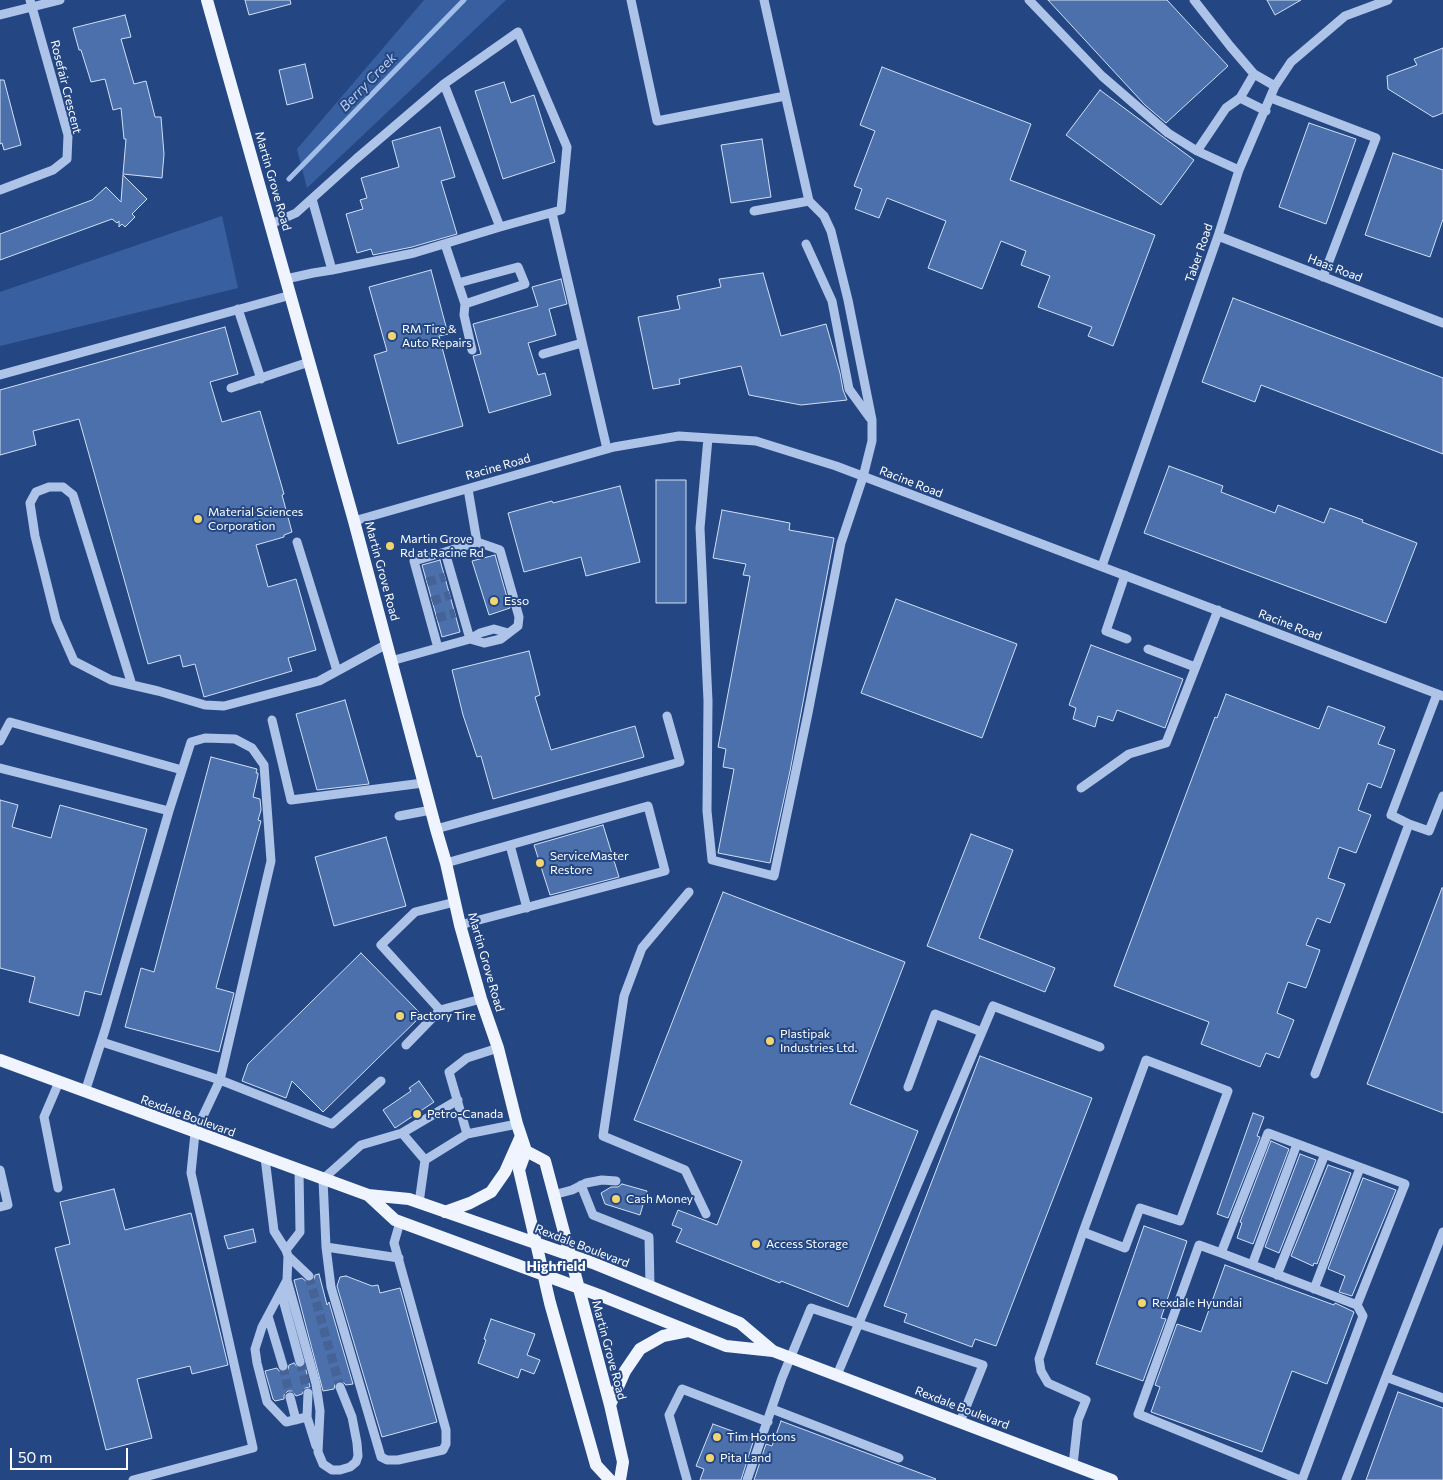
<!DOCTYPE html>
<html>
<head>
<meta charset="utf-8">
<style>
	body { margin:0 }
	#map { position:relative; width:1443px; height:1480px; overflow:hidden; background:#244783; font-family:Commissioner,sans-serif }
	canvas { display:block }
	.scale { position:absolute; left:10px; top:1448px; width:118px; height:22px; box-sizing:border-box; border:2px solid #fff; border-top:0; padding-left:6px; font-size:15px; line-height:18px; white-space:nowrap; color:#fff; -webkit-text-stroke:4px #244783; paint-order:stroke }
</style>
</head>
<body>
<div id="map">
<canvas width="1443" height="1480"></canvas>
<div class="scale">50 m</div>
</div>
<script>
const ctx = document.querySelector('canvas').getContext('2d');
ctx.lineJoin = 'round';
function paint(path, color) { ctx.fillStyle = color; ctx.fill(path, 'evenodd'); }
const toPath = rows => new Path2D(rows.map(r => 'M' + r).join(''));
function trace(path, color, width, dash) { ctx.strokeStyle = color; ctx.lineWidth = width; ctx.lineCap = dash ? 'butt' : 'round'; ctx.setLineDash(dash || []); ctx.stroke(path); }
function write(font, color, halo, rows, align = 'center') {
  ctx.font = font + ' Commissioner,sans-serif'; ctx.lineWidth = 4; ctx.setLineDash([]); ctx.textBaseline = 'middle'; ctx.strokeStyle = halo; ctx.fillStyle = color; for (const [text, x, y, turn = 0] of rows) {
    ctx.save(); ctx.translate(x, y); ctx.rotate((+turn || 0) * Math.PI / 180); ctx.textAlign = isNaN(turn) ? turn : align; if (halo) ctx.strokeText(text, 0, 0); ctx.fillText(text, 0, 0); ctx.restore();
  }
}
const green = toPath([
	[424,0,506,0,307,188,297,149],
	[222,216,238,288,0,346,0,292]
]);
const stream = toPath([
	[289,179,464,0]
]);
const building = toPath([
	[245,0,290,0,291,4,249,15,245,0],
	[1048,0,1167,0,1228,66,1166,123,1145,105,1048,0],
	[1267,0,1301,0,1275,15,1267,0],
	[125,15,131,37,121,39,134,84,146,81,155,117,161,117,164,154,162,178,123,174,126,139,124,139,121,108,113,110,105,79,91,82,81,50,79,50,73,28,125,15],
	[1443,48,1443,113,1433,117,1388,89,1387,76,1417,65,1414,59,1443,48],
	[305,64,313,98,287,105,279,70,305,64],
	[882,67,1031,124,1010,180,1155,235,1113,346,1088,336,1092,327,1038,307,1050,276,1021,265,1026,251,1001,241,982,289,928,268,946,221,887,198,879,218,855,209,862,189,854,186,875,131,860,125,882,67],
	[0,80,4,80,21,145,4,150,2,143,0,144,0,80],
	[504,82,511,103,534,95,555,162,503,179,475,91,504,82],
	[1100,90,1194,160,1161,205,1066,135,1100,90],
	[1309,123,1356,139,1326,224,1279,207,1309,123],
	[440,127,455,177,441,181,457,234,412,247,373,255,371,249,357,253,346,214,363,209,360,200,367,198,361,178,399,167,392,141,440,127],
	[762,139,771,197,731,203,721,145,762,139],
	[1393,153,1443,170,1443,219,1430,257,1365,235,1393,153],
	[123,175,147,199,132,214,135,217,125,227,122,224,119,227,119,221,117,223,112,219,0,260,0,234,92,200,106,187,121,202,123,175],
	[431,270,448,334,439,336,463,426,398,444,374,355,387,351,369,287,431,270],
	[763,273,781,336,826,324,840,373,843,390,847,400,801,405,749,395,741,366,679,379,680,384,653,389,638,317,680,309,677,296,721,287,719,279,763,273],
	[561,279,567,304,549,309,556,335,528,343,538,375,545,373,551,395,489,413,473,356,481,354,473,324,538,306,532,287,561,279],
	[1233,298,1443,378,1443,454,1261,385,1255,402,1202,382,1233,298],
	[225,327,238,374,210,382,222,422,260,411,284,494,282,495,292,532,284,535,284,537,256,545,268,587,296,579,316,650,288,658,292,671,204,697,195,664,183,667,180,655,148,664,79,419,33,431,36,445,0,455,0,390,225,327],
	[1169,466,1223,486,1221,492,1275,513,1278,505,1324,523,1330,508,1363,520,1362,522,1417,543,1386,623,1144,533,1169,466],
	[656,480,686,480,686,603,656,603,656,480],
	[620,486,640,562,586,576,581,557,524,572,508,513,552,501,553,503,620,486],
	[722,510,790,523,789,530,834,538,790,771,770,863,718,853,734,769,723,767,726,749,718,747,750,576,743,575,746,564,713,558,722,510],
	[495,555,510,608,489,615,472,561,495,555],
	[440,560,460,632,442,637,422,565,440,560],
	[896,599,1017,644,982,738,861,693,896,599],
	[1091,645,1183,679,1165,728,1117,710,1113,721,1098,716,1095,727,1073,719,1076,708,1069,705,1091,645],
	[529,651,540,695,535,697,551,750,635,726,644,757,493,799,481,756,477,757,463,715,452,670,529,651],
	[1226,694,1319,729,1328,706,1385,727,1378,744,1395,750,1381,788,1368,783,1358,810,1371,815,1356,853,1339,847,1328,878,1345,884,1330,923,1317,918,1306,945,1320,950,1306,988,1288,982,1277,1013,1294,1020,1279,1058,1266,1053,1260,1067,1201,1044,1209,1022,1114,986,1215,717,1217,718,1226,694],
	[345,700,369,784,317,790,296,714,345,700],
	[211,757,257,769,256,773,258,773,258,775,253,797,260,799,261,810,258,820,261,821,216,988,234,993,219,1052,125,1027,141,968,154,972,211,757],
	[0,800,18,805,12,827,51,838,60,805,147,829,101,995,85,991,79,1016,29,1002,35,977,0,968,0,800],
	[603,825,619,877,550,895,534,845,603,825],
	[971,834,1013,850,979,938,1055,968,1045,992,927,946,971,834],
	[386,837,406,906,334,926,315,857,386,837],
	[1442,888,1443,888,1443,1113,1367,1084,1442,888],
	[723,892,905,962,850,1104,918,1131,848,1307,781,1281,780,1283,676,1242,682,1229,672,1225,678,1210,717,1225,742,1161,634,1120,723,892],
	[361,953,422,1015,323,1112,292,1081,286,1098,242,1081,248,1064,361,953],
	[980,1056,1092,1098,996,1346,975,1339,972,1347,904,1322,907,1314,884,1306,980,1056],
	[419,1081,434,1102,395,1128,383,1110,411,1091,409,1088,419,1081],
	[1253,1113,1264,1117,1257,1136,1260,1137,1228,1218,1217,1214,1253,1113],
	[1271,1141,1289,1149,1253,1244,1237,1238,1242,1223,1240,1222,1271,1141],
	[1300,1154,1316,1160,1279,1253,1265,1247,1300,1154],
	[1328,1165,1351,1173,1317,1264,1314,1263,1313,1266,1291,1256,1328,1165],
	[1363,1178,1396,1190,1352,1296,1339,1292,1345,1276,1328,1269,1363,1178],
	[622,1184,647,1191,640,1215,605,1204,601,1193,611,1187,618,1187,622,1184],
	[114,1189,125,1230,191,1213,228,1365,192,1374,190,1366,137,1379,152,1438,106,1450,55,1248,70,1244,60,1202,114,1189],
	[1144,1226,1187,1241,1161,1318,1166,1319,1143,1381,1096,1364,1144,1226],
	[253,1229,256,1242,228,1249,224,1236,253,1229],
	[1225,1265,1334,1305,1335,1303,1354,1312,1327,1384,1292,1371,1262,1452,1151,1412,1160,1387,1155,1385,1177,1324,1201,1332,1225,1265],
	[319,1274,327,1305,329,1302,353,1384,346,1385,343,1382,338,1381,335,1384,334,1389,323,1391,294,1280,302,1278,307,1282,310,1282,314,1280,315,1275,319,1274],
	[346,1276,372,1286,378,1285,380,1293,400,1288,437,1422,382,1437,337,1286,340,1277,346,1276],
	[491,1319,535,1334,527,1355,540,1360,534,1374,521,1369,518,1378,478,1363,486,1340,484,1339,491,1319],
	[294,1363,298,1368,305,1366,310,1387,305,1388,302,1394,296,1396,292,1391,288,1391,284,1395,284,1399,275,1401,273,1399,265,1371,277,1368,279,1371,284,1372,288,1370,289,1365,294,1363],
	[1398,1392,1443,1408,1443,1480,1366,1480,1398,1392],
	[781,1421,936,1479,935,1480,754,1480,766,1444,772,1446,781,1421],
	[713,1424,754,1439,741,1480,700,1480,704,1469,696,1466,713,1424]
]);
const minorTunnel = toPath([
	[427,582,445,577],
	[432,601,450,595],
	[437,618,455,613],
	[309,1276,340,1387],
	[300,1362,308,1393],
	[283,1366,290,1397]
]);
const minor = toPath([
	[631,0,657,121,785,96],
	[1029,0,1102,76,1168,133,1197,151,1239,170],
	[1194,0,1230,46,1254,74,1275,86],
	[0,15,60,0],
	[444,84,518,32,567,147,561,210,500,227],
	[1240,98,1254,74],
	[1271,98,1376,138,1323,277],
	[1197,151,1226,108,1240,98,1266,111],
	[0,190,53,170,67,159,68,135,30,0],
	[754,211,809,201],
	[552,213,607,449],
	[271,224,296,213,356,159,444,84,500,227,414,253,332,270],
	[1218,236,1443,323],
	[445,244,465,304,464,315,472,350],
	[806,244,832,301,849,389,870,418],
	[286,279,313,273,332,270,312,199],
	[458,283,518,267,525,284,465,304],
	[238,309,261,379],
	[543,354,582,343],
	[0,375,291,295],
	[231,388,309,362],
	[708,438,700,528,708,701,707,811,712,860,774,876,808,713,841,543,863,477,872,441,872,420,848,300,831,231,824,216,809,201,764,0],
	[354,521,614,447,679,436,756,441,836,466,1443,696],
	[297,542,337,671],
	[1102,566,1218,236,1239,170,1275,86,1291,62,1345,16,1388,0],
	[1125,575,1106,631,1127,639],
	[470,639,484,643,501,639,518,626,519,617,500,550,477,542],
	[470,639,480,633,494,629,508,633],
	[438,648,414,561,445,552],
	[1148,649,1195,667],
	[391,661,470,639,445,552,477,542,468,489],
	[132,685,73,495,63,487,49,487,36,492,30,503,35,536,56,620,74,661,111,680,132,685,158,691,205,705,224,706,319,681,387,644],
	[272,720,291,800,423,783],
	[0,741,10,722,182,770],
	[0,768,169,811,105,1030,85,1092],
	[1081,788,1129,754,1166,743,1218,610],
	[399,816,431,810],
	[1409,824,1391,815,1437,694],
	[436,829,680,762,667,716],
	[510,845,527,908],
	[446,863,648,806,665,871,460,925],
	[689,892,642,948,624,996,603,1136,685,1170,706,1214],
	[455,902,415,912,381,945,440,1010,481,999],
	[102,1042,220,1080,332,1124,381,1081],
	[406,1045,440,1010],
	[1315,1074,1409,824,1429,831,1443,796],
	[908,1087,935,1014,982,1032],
	[402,1133,425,1160],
	[467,1134,449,1072,467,1058,498,1048],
	[265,1158,274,1231,286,1250,288,1256,287,1280,316,1384,320,1411,318,1452,323,1464,332,1470,340,1470,350,1467,356,1462,358,1456,357,1443,352,1417,340,1387],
	[0,1170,8,1205,0,1207],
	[581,1185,593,1215,649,1237,650,1287],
	[58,1188,44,1117,59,1082],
	[553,1195,572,1190,586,1183,602,1180,616,1181],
	[419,1203,425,1160,467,1134,517,1124],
	[400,1222,394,1243,446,1430,446,1444,443,1450,398,1460,387,1460,381,1457,331,1287,326,1247,323,1179,361,1145,402,1133,458,1100],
	[326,1247,399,1258],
	[286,1250,300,1232,299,1170],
	[1221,1253,1199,1245,1138,1414,1300,1480],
	[288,1256,309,1276],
	[1252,1265,1297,1144],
	[1277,1275,1325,1154],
	[287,1280,262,1327,255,1349,257,1363,267,1402,286,1422,307,1417,316,1446],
	[1314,1289,1360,1168],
	[281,1292,300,1362],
	[268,1316,283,1366],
	[837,1375,993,1006,1100,1047],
	[1386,1377,1443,1232],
	[290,1397,296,1420],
	[772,1409,899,1458],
	[307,1417,308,1393],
	[1073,1465,1078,1420,1086,1400,1048,1383,1041,1371,1039,1359,1083,1232,1146,1060,1228,1091,1180,1221,1140,1208,1125,1248,1083,1232],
	[133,1480,253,1448,191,1173,195,1133,220,1080,271,861,264,765,252,748,235,739,205,738,191,742,169,811],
	[687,1480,669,1415,682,1389,768,1422],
	[747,1480,782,1378,811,1308,983,1365,960,1422],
	[1302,1480,1363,1316,1357,1305,1221,1253,1268,1133,1405,1184,1357,1305],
	[1346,1480,1386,1377,1443,1398]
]);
const major = toPath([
	[207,0,354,521,436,829,446,863,460,925,481,999,498,1048,517,1124,526,1151,519,1170,550,1303,596,1465,610,1480],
	[0,1060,368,1195,409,1199,593,1263,740,1323,773,1351],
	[526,1151,545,1161,610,1405,623,1462,620,1480],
	[368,1195,395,1220,604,1297,726,1346,773,1351,1112,1480],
	[445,1212,470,1203,491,1192,505,1172,521,1136],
	[610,1405,625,1371,640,1349,663,1336,688,1331]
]);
const markers = [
	[392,336,5,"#f2d570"],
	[198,519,5,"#f2d570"],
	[390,546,5,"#f2d570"],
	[494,601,5,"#f2d570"],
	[540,863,5,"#f2d570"],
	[400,1016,5,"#f2d570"],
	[770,1041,5,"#f2d570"],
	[417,1114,5,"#f2d570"],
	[616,1199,5,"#f2d570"],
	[756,1244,5,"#f2d570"],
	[1142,1303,5,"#f2d570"],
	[717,1437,5,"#f2d570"],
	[710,1458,5,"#f2d570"]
];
const streetNames = [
	["Rosefair Crescent",66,87,76],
	["Martin Grove Road",273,181,74],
	["Taber Road",1199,253,-71],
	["Haas Road",1335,268,21],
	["Racine Road",498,467,-16],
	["Racine Road",911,482,21],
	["Martin Grove Road",382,571,75],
	["Racine Road",1290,625,21],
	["Martin Grove Road",486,962,74],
	["Rexdale Boulevard",188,1116,20],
	["Rexdale Boulevard",582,1246,21],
	["Martin Grove Road",609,1350,75],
	["Rexdale Boulevard",962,1408,21]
];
const poiNames = [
	["RM Tire &",402,329],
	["Auto Repairs",402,343],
	["Material Sciences",208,512],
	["Corporation",208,526],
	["Martin Grove",400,539],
	["Rd at Racine Rd",400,553],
	["Esso",504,601],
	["ServiceMaster",550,856],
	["Restore",550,870],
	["Factory Tire",410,1016],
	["Plastipak",780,1034],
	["Industries Ltd.",780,1048],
	["Petro-Canada",427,1114],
	["Cash Money",626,1199],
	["Access Storage",766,1244],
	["Rexdale Hyundai",1152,1303],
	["Tim Hortons",727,1437],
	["Pita Land",720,1458]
];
const waterNames = [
	["Berry Creek",368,82,-46]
];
const neighbourhoodNames = [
	["Highfield",556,1266]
];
paint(green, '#3860a0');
trace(stream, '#a1bde9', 5);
paint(building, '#4c70ab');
trace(building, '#d0dff6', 1);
trace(minorTunnel, '#456396', 9, [9, 4.5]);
trace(minor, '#adc3e8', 9);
trace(major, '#eff4fe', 12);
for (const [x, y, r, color] of markers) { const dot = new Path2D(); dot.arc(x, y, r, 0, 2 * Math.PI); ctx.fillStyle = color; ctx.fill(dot); trace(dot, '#244783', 2); }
write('12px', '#fff', '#244783', streetNames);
write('12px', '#fff', '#244783', poiNames, 'left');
write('italic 14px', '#b8ceef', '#244783', waterNames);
write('bold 14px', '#fff', '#244783', neighbourhoodNames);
</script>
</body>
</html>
